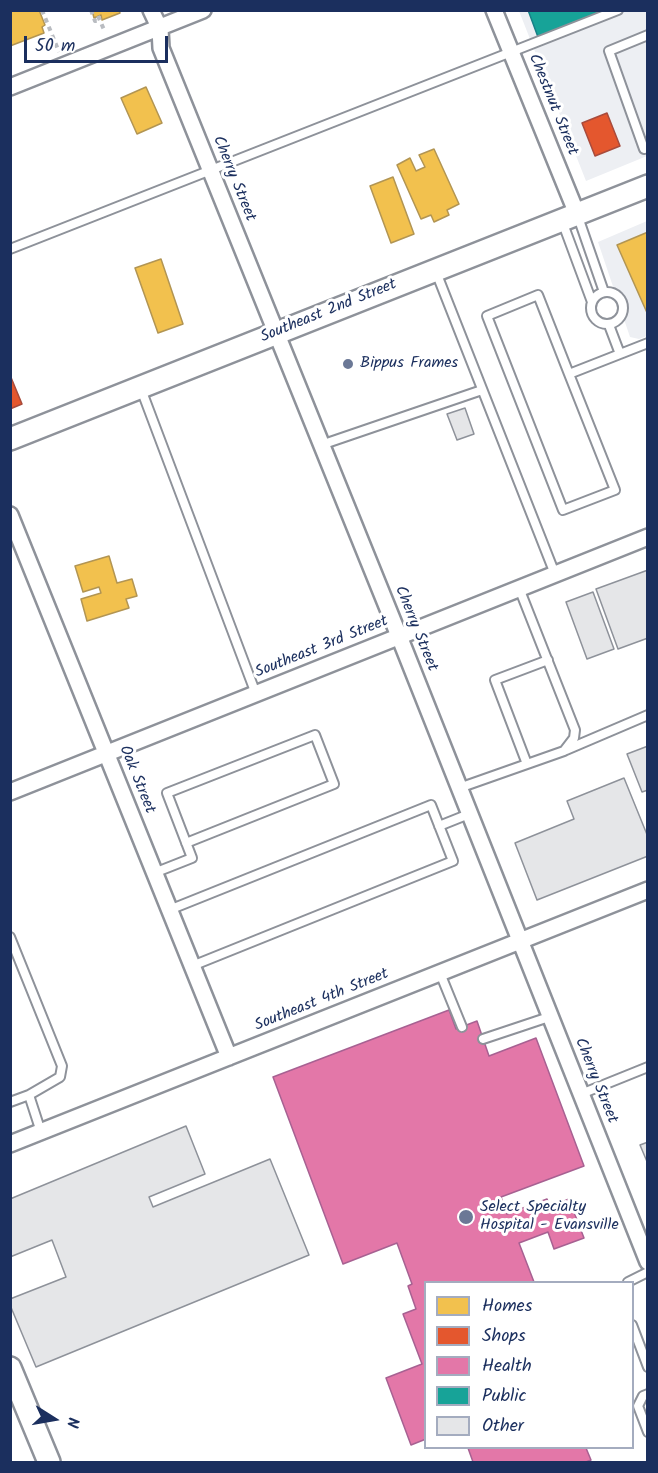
<!DOCTYPE html>
<html>
<head>
<meta charset="utf-8">
<style>
	body { margin:0 }
	#map { position:relative; width:658px; height:1473px; overflow:hidden; background:#fff; font-family:Kalam,sans-serif }
	canvas { display:block }
	.frame { position:absolute; inset:0; border:12px solid #1b2f5e; pointer-events:none }
	.legend { position:absolute; left:424px; top:1281px; width:210px; height:168px; box-sizing:border-box; background:#fff; border:2px solid #a4acbf; margin:0; padding:8px 10px; list-style:none; font-size:18px; color:#1b2f5e }
	.legend li { display:flex; align-items:center; gap:12px; height:30px }
	.legend b { width:30px; border:2px solid #a4acbf }
	.north { position:absolute; left:24px; top:1389px; width:60px; height:60px; -webkit-text-stroke:4px #fff; paint-order:stroke; rotate:101deg; font-size:16px; font-weight:700; line-height:24px; text-align:center; color:#1b2f5e }
	.north::after { content:''; display:block; margin:auto; width:21px; height:27px; background:#1b2f5e; clip-path:polygon(50% 0,100% 100%,50% 72%,0 100%) }
	.scale { position:absolute; left:24px; top:36px; width:144px; height:27px; box-sizing:border-box; border:3px solid #1b2f5e; border-top:0; padding-left:8px; font-size:18px; line-height:21px; white-space:nowrap; color:#1b2f5e; -webkit-text-stroke:4px #fff; paint-order:stroke }
</style>
</head>
<body>
<div id="map">
<canvas width="658" height="1473"></canvas>
<div class="frame"></div>
<ul class="legend">
<li><b style="height:16px;background:#f2c14e"></b>Homes</li>
<li><b style="height:16px;background:#e4572e"></b>Shops</li>
<li><b style="height:16px;background:#e377a8"></b>Health</li>
<li><b style="height:16px;background:#17a398"></b>Public</li>
<li><b style="height:16px;background:#e5e6e8"></b>Other</li>
</ul>
<div class="north">N</div>
<div class="scale">50 m</div>
</div>
<script>
const ctx = document.querySelector('canvas').getContext('2d');
ctx.lineJoin = 'round';
function paint(path, color) { ctx.fillStyle = color; ctx.fill(path, 'evenodd'); }
const toPath = rows => new Path2D(rows.map(r => 'M' + r).join(''));
function trace(path, color, width, dash) { ctx.strokeStyle = color; ctx.lineWidth = width; ctx.lineCap = dash ? 'butt' : 'round'; ctx.setLineDash(dash || []); ctx.stroke(path); }
function write(font, color, halo, rows, align = 'center') {
  ctx.font = font + ' Kalam,sans-serif'; ctx.lineWidth = 6; ctx.setLineDash([]); ctx.textBaseline = 'middle'; ctx.strokeStyle = halo; ctx.fillStyle = color; for (const [text, x, y, turn = 0] of rows) {
    ctx.save(); ctx.translate(x, y); ctx.rotate((+turn || 0) * Math.PI / 180); ctx.textAlign = isNaN(turn) ? turn : align; if (halo) ctx.strokeText(text, 0, 0); ctx.fillText(text, 0, 0); ctx.restore();
  }
}
const built = toPath([
	[519,11,647,11,647,156,586,181],
	[647,221,647,336,639,339,630,337,598,242]
]);
const homes = toPath([
	[10,10,39,10,45,25,42,27,44,33,10,46,10,10],
	[92,10,119,10,120,13,102,20,101,15,94,18,92,10],
	[146,87,162,123,137,134,121,98,146,87],
	[434,149,459,204,447,210,449,215,434,222,431,215,421,219,397,165,410,158,416,171,425,167,419,155,434,149],
	[393,177,414,234,391,243,370,186,393,177],
	[648,232,648,315,617,245,648,232],
	[161,259,183,324,158,333,135,268,161,259],
	[109,556,117,583,132,579,137,596,126,599,129,608,87,621,81,599,101,593,99,587,83,592,75,566,109,556]
]);
const shops = toPath([
	[607,113,620,146,595,156,582,123,607,113],
	[10,375,22,404,10,409,10,375]
]);
const health = toPath([
	[449,1010,456,1029,477,1021,489,1056,536,1038,584,1166,501,1197,507,1214,547,1199,550,1207,569,1199,584,1238,554,1249,548,1232,519,1243,534,1282,426,1282,426,1439,411,1445,386,1378,422,1364,403,1314,416,1309,408,1286,412,1284,397,1243,343,1264,273,1077,449,1010],
	[468,1448,586,1448,591,1460,586,1462,473,1462,468,1448]
]);
const public = toPath([
	[528,10,608,10,538,37,528,10]
]);
const building = toPath([
	[465,408,474,434,457,440,447,414,465,408],
	[648,570,648,638,618,649,596,589,648,570],
	[593,592,614,649,587,659,566,602,593,592],
	[648,746,648,790,642,792,627,754,648,746],
	[624,778,648,837,648,856,537,900,515,843,574,819,567,801,624,778],
	[186,1126,205,1174,149,1197,153,1207,270,1159,309,1255,36,1367,10,1305,10,1299,66,1277,52,1240,10,1257,10,1199,186,1126],
	[648,1142,648,1164,640,1145,648,1142]
]);
const path = toPath([
	[42,10,59,52],
	[91,10,95,21,100,21],
	[98,16,105,32]
]);
const lane = toPath([
	[648,35,609,51,644,149,648,148],
	[577,214,604,292],
	[562,221,592,302],
	[10,249,618,10],
	[436,272,555,574],
	'591 308a16 16 0 1 1 32 0a16 16 0 1 1-32 0Z',
	[620,354,648,343],
	[569,374,615,490,563,510,487,316,538,295,569,374,620,354,609,325],
	[141,389,256,694],
	[321,445,482,390],
	[566,750,648,715],
	[527,764,495,680,548,660],
	[459,788,564,751,574,738,575,730,519,588],
	[439,826,469,814],
	[154,873,192,858,167,793,315,735,334,784,186,843],
	[169,910,431,805,453,861,192,966],
	[10,937,62,1066,60,1077,29,1095,10,1102],
	[440,973,462,1027],
	[483,1039,549,1017],
	[581,1094,648,1067],
	[29,1095,41,1132],
	[628,1282,648,1272],
	[632,1325,648,1367],
	[648,1394,643,1396,638,1406,648,1432]
]);
const street = toPath([
	[151,10,160,29,161,48,399,636,648,1262],
	[494,10,577,214],
	[10,87,203,10],
	[10,515,229,1057],
	[10,792,648,537],
	[10,1144,648,890]
]);
const secondary = toPath([
	[10,439,648,186],
	[10,1368,49,1462]
]);
const markers = [
	[348,364,6,"#6b7896"],
	[466,1217,8,"#6b7896"]
];
const streetNames = [
	["Chestnut Street",552,105,68],
	["Cherry Street",233,179,68],
	["Southeast 2nd Street",329,312,-22],
	["Cherry Street",415,629,68],
	["Southeast 3rd Street",322,648,-22],
	["Oak Street",136,780,68],
	["Southeast 4th Street",322,1001,-22],
	["Cherry Street",595,1081,68]
];
const poiNames = [
	["Bippus Frames",360,364],
	["Select Specialty",480,1208],
	["Hospital - Evansville",480,1226]
];
paint(built, '#edeff3');
paint(homes, '#f2c14e');
trace(homes, '#b29553', 1.5);
paint(shops, '#e4572e');
trace(shops, '#a84b3c', 1.5);
paint(health, '#e377a8');
trace(health, '#a76192', 1.5);
paint(public, '#17a398');
trace(public, '#188087', 1.5);
paint(building, '#e5e6e8');
trace(building, '#8e929a', 1.5);
trace(lane, '#8e929a', 12);
trace(street, '#8e929a', 20);
trace(secondary, '#8e929a', 26);
trace(path, '#b9bcc1', 4, [4.5, 4.5]);
trace(lane, '#fff', 8);
trace(street, '#fff', 15);
trace(secondary, '#fff', 21);
for (const [x, y, r, color] of markers) { const dot = new Path2D(); dot.arc(x, y, r, 0, 2 * Math.PI); ctx.fillStyle = color; ctx.fill(dot); trace(dot, '#fff', 2); }
write('16px', '#1b2f5e', '#fff', streetNames);
write('16px', '#1b2f5e', '#fff', poiNames, 'left');
</script>
</body>
</html>
